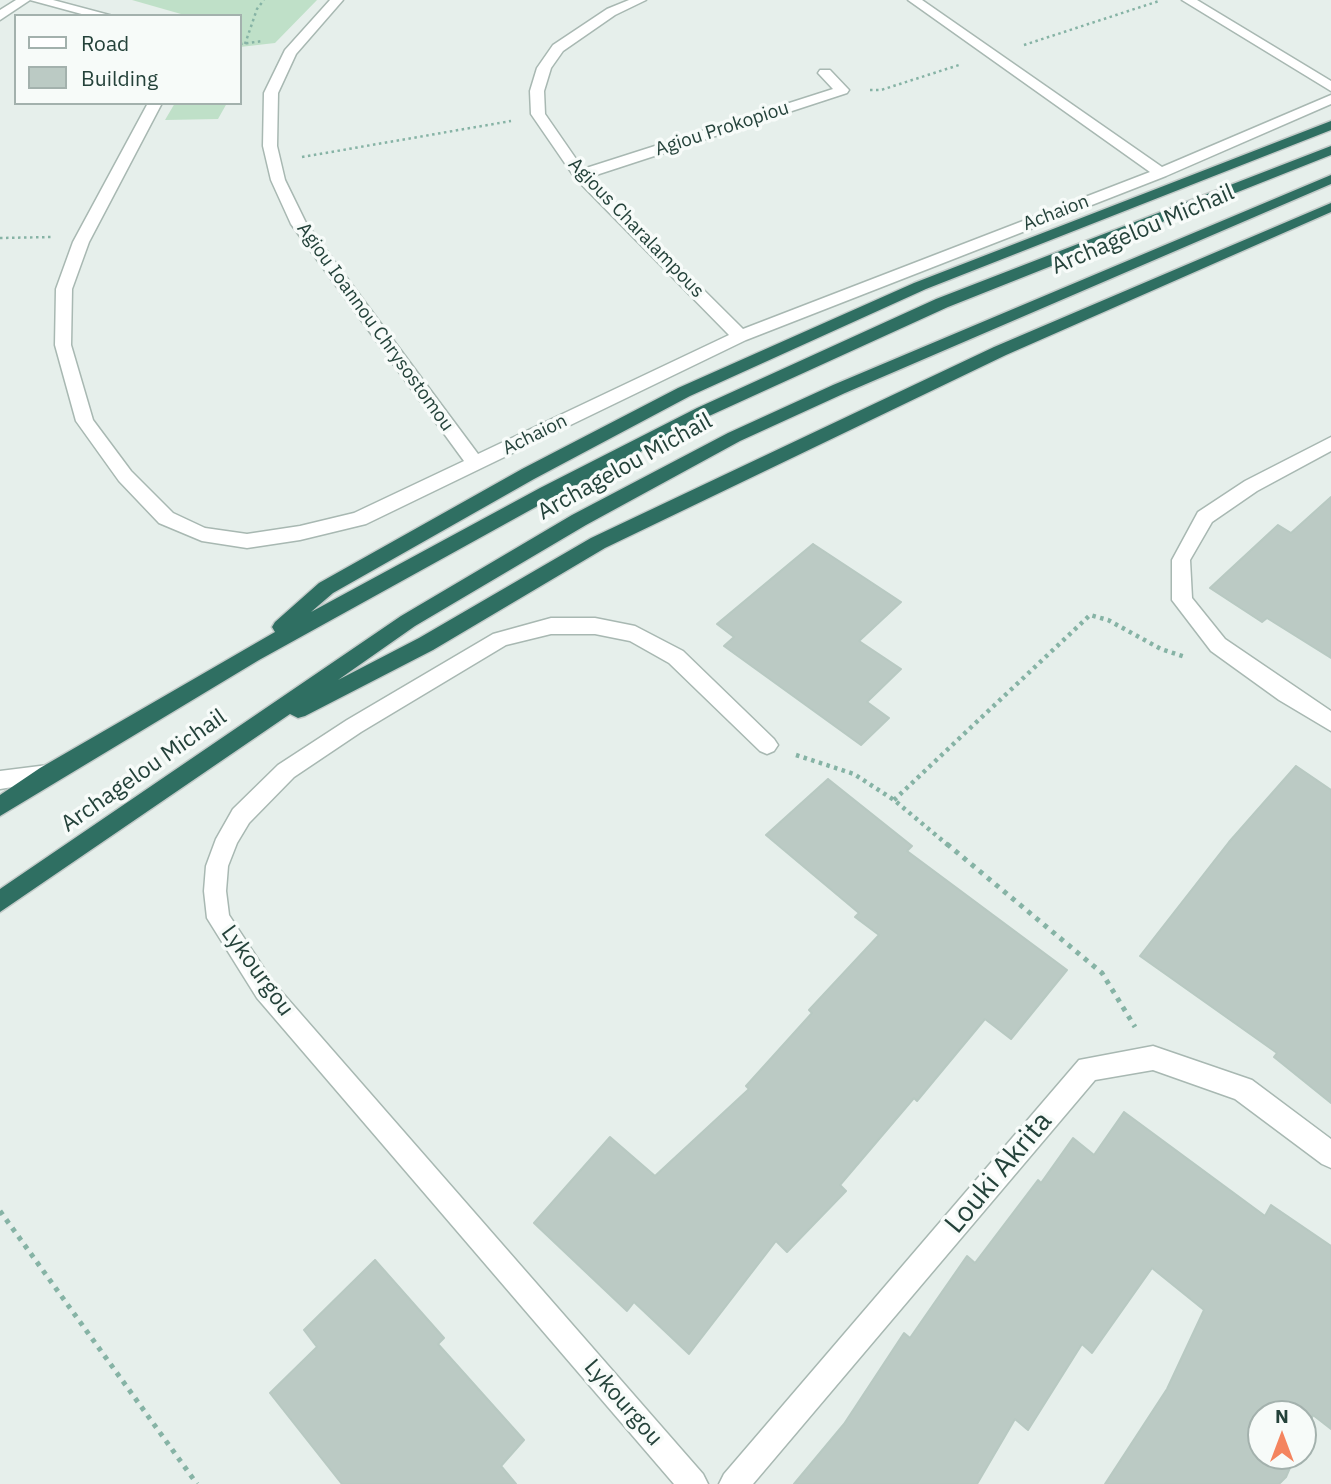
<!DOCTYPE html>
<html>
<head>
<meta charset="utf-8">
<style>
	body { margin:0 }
	#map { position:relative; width:1331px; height:1484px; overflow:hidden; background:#e6efeb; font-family:"IBM Plex Sans",sans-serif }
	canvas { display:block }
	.legend { position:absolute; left:14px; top:14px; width:228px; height:91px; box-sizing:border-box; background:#f7fbf9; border:2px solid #a3b1ad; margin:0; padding:9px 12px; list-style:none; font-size:21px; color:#24423a }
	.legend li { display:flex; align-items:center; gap:14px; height:35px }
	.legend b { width:35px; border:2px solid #a3b1ad }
	.north { position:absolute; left:1247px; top:1400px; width:70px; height:70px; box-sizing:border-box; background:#f7fbf9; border:2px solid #a3b1ad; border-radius:50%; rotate:0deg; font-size:19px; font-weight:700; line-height:28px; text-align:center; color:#24423a }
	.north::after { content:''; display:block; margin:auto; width:24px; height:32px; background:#f4845f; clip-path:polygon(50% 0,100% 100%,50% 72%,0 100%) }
</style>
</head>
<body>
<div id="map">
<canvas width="1331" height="1484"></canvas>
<ul class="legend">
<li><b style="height:9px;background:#fff"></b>Road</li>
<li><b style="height:19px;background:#bbcac4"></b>Building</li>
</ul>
<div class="north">N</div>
</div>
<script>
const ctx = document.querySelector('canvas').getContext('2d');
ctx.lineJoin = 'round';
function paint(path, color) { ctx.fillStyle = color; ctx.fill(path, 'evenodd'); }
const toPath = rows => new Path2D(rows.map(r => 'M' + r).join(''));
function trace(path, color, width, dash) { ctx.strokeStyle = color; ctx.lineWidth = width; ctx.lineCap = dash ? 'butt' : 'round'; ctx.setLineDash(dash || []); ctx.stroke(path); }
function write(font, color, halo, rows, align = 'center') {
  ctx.font = font + ' "IBM Plex Sans",sans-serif'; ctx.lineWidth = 7; ctx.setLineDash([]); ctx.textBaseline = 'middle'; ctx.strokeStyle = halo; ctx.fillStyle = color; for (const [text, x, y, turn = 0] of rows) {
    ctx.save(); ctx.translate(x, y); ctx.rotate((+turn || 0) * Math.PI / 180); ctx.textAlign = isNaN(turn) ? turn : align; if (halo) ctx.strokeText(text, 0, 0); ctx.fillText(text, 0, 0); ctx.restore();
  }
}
const green = toPath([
	[132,0,317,0,275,43,240,47,240,16,188,16],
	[175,103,227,103,218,119,165,120]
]);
const building = toPath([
	[1331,497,1331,658,1267,618,1262,622,1210,588,1278,525,1291,533,1331,497],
	[813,544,901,602,859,641,901,669,867,702,889,718,861,745,724,646,734,637,717,624,813,544],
	[1296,766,1331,790,1331,1103,1274,1057,1277,1053,1140,956,1229,842,1296,766],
	[828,779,912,846,907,851,1067,970,1011,1039,985,1019,917,1101,914,1098,840,1185,846,1191,787,1252,776,1241,689,1354,634,1302,627,1311,534,1223,610,1137,655,1176,749,1089,746,1086,812,1013,809,1010,879,935,855,917,859,913,766,835,828,779],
	[1124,1112,1265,1216,1271,1205,1331,1246,1331,1429,1313,1415,1303,1438,1303,1414,1261,1414,1261,1456,1295,1456,1286,1477,1279,1484,1105,1484,1167,1389,1204,1310,1152,1268,1092,1353,1082,1344,1028,1430,1015,1419,977,1484,794,1484,844,1424,904,1333,910,1338,967,1256,975,1263,1038,1180,1041,1183,1073,1138,1094,1155,1124,1112],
	[375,1260,444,1338,438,1344,524,1440,501,1466,516,1484,342,1484,270,1393,317,1347,304,1330,375,1260]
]);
const pathFar2 = toPath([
	[240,44,263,41],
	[245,44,257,9,264,0],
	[1024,45,1159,1],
	[870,90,881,90,959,65],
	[302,157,511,121],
	[0,238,52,237]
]);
const pathFar1 = toPath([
	[796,755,854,774,894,800,949,846],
	[894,800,1090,615,1108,620,1161,649,1185,657]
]);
const path = toPath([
	[947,844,1102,973,1135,1027],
	[0,1211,197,1484]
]);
const minor = toPath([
	[16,0,53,0,113,16,89,16,30,0,0,20,0,10,16,0],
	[330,0,343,0,296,54,278,93,277,146,285,180,306,223,478,454,729,335,575,178,531,114,530,91,537,68,553,45,607,9,629,0,646,0,615,15,563,51,551,68,544,91,545,114,583,169,833,89,818,73,820,70,830,70,849,90,847,93,590,177,743,329,1150,172,908,0,922,0,1162,167,1331,95,1331,104,1166,176,746,340,366,524,300,540,247,548,202,541,159,523,119,481,76,421,55,345,56,289,73,242,148,103,162,103,89,242,72,289,71,345,93,420,131,471,173,513,205,528,247,534,300,526,354,513,464,461,291,224,271,180,263,146,264,93,285,50,330,0],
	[1182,0,1197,0,1331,81,1331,91,1182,0],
	[1331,437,1331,451,1257,491,1212,522,1190,560,1192,598,1225,639,1331,711,1331,731,1279,700,1211,651,1172,600,1172,560,1198,512,1245,481,1331,437],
	[551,618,595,618,635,626,683,651,774,739,778,745,774,751,767,754,760,751,669,663,630,641,595,634,551,634,506,645,361,732,294,777,249,823,237,843,228,866,226,891,229,915,273,982,703,1474,708,1484,674,1484,257,998,207,918,204,891,206,866,216,839,233,809,278,765,347,720,493,634,551,618],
	[48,765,56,768,59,774,56,780,0,789,0,771,48,765],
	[1153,1046,1252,1080,1331,1139,1331,1168,1322,1164,1235,1099,1153,1070,1095,1080,753,1484,719,1484,724,1474,1079,1060,1153,1046]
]);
const highway = toPath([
	[1331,121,1331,130,926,289,690,396,534,479,333,593,311,612,540,488,697,408,936,299,1331,146,1331,155,948,307,709,416,552,498,259,660,0,816,0,795,40,768,275,632,272,627,275,622,319,583,522,469,678,388,914,283,1331,121],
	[1331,175,1331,184,845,393,740,441,586,525,415,626,338,680,419,638,591,538,994,347,1331,203,1331,212,1006,355,605,548,433,650,305,716,298,718,290,714,0,912,0,889,401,616,572,515,728,433,833,385,1331,175]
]);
const farStreetnames = [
	["Agiou Prokopiou",722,129,-18],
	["Achaion",1056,213,-21],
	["Agious Charalampous",636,228,46],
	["Agiou Ioannou Chrysostomou",375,327,54],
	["Achaion",535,435,-26]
];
const streetNames = [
	["Archagelou Michail",1143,230,-23],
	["Archagelou Michail",625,467,-29],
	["Archagelou Michail",144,771,-35],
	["Lykourgou",257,971,54],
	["Lykourgou",623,1403,49]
];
const nearStreetnames = [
	["Louki Akrita",999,1173,-50]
];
paint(green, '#bfe0c8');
paint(building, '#bbcac4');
trace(building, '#b8c9c2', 2);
trace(minor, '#a8b8b2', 3);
trace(highway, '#c2cac8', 3);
trace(pathFar2, '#86b3a5', 2.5, [2.5, 3.5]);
trace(pathFar1, '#86b3a5', 4.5, [3.5, 4.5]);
trace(path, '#86b3a5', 5, [4.5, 6]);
paint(minor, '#fff');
paint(highway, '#2f6f62');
write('19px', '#24423a', '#f7fbf9', farStreetnames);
write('23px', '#24423a', '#f7fbf9', streetNames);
write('28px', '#24423a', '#f7fbf9', nearStreetnames);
</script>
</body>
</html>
